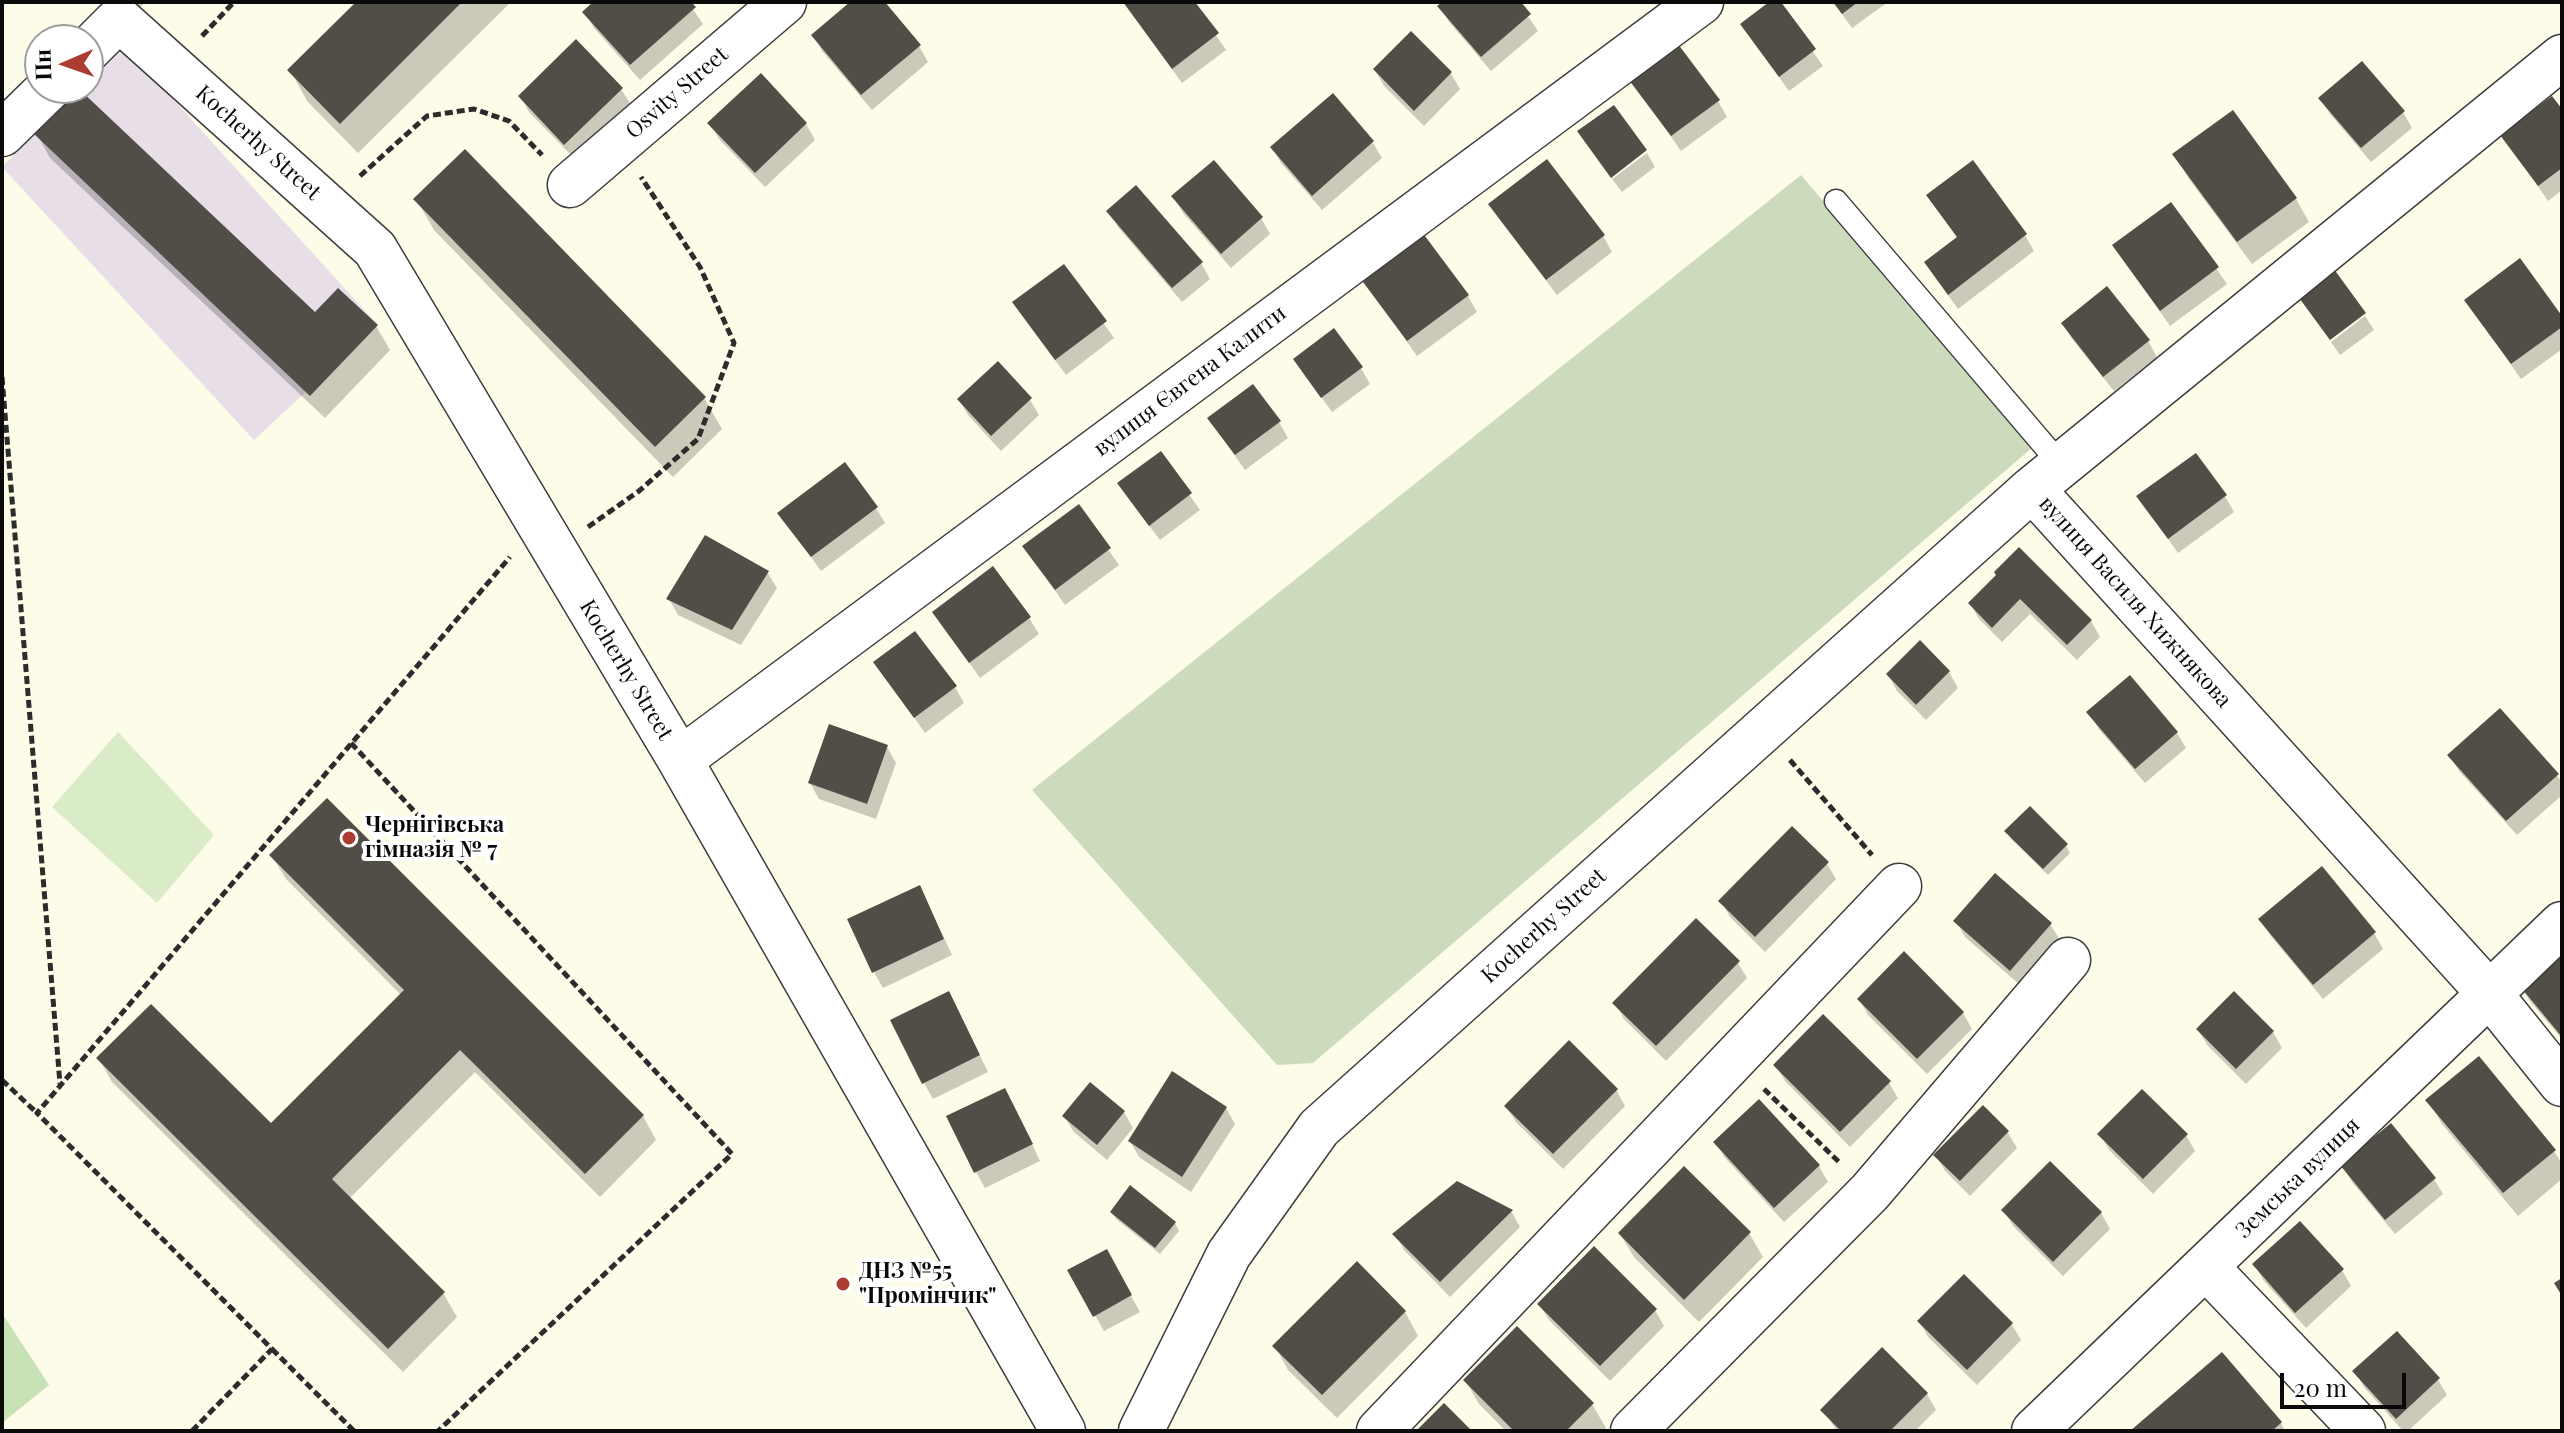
<!DOCTYPE html>
<html>
<head>
<meta charset="utf-8">
<style>
	body { margin:0 }
	#map { position:relative; width:2564px; height:1433px; overflow:hidden; background:#fdfce9; font-family:"Playfair Display",serif }
	canvas { display:block }
	.frame { position:absolute; inset:0; border:4px solid #0a0a0a; pointer-events:none }
	.north { position:absolute; left:24px; top:24px; width:80px; height:80px; box-sizing:border-box; background:#fff; border:2px solid #9d9d9d; border-radius:50%; rotate:268deg; font-size:22px; font-weight:700; line-height:32px; text-align:center; color:#0a0a0a }
	.north::after { content:''; display:block; margin:auto; width:28px; height:36px; background:#ab3c30; clip-path:polygon(50% 0,100% 100%,50% 72%,0 100%) }
	.scale { position:absolute; left:2280px; top:1373px; width:126px; height:36px; box-sizing:border-box; border:4px solid #0a0a0a; border-top:0; padding-left:10px; font-size:24px; line-height:28px; white-space:nowrap; color:#0a0a0a; -webkit-text-stroke:6px #fff; paint-order:stroke }
</style>
</head>
<body>
<div id="map">
<canvas width="2564" height="1433"></canvas>
<div class="frame"></div>
<div class="north">Пн</div>
<div class="scale">20 m</div>
</div>
<script>
const ctx = document.querySelector('canvas').getContext('2d');
ctx.lineJoin = 'round';
function paint(path, color) { ctx.fillStyle = color; ctx.fill(path, 'evenodd'); }
const toPath = rows => new Path2D(rows.map(r => 'M' + r).join(''));
function trace(path, color, width, dash) { ctx.strokeStyle = color; ctx.lineWidth = width; ctx.lineCap = dash ? 'butt' : 'round'; ctx.setLineDash(dash || []); ctx.stroke(path); }
function write(font, color, halo, rows, align = 'center') {
  ctx.font = font + ' "Playfair Display",serif'; ctx.lineWidth = 8; ctx.setLineDash([]); ctx.textBaseline = 'middle'; ctx.strokeStyle = halo; ctx.fillStyle = color; for (const [text, x, y, turn = 0] of rows) {
    ctx.save(); ctx.translate(x, y); ctx.rotate((+turn || 0) * Math.PI / 180); ctx.textAlign = isNaN(turn) ? turn : align; if (halo) ctx.strokeText(text, 0, 0); ctx.fillText(text, 0, 0); ctx.restore();
  }
}
const industrial = toPath([
	[122,43,378,325,254,440,2,167,78,88,88,88,88,78]
]);
const green = toPath([
	[2,1313,49,1385,2,1423]
]);
const cemetery = toPath([
	[1801,175,2033,447,1313,1063,1277,1065,1032,790]
]);
const pitch = toPath([
	[118,732,214,835,157,903,52,807]
]);
const shadow = toPath([
	[122,2,145,2,134,14],
	[359,2,511,2,358,153,307,101,290,70],
	[596,2,688,2,703,24,640,80,594,28,585,12],
	[853,2,882,2,919,46,928,62,872,110,822,51,813,35],
	[1124,2,1193,2,1226,50,1182,83],
	[1445,2,1518,2,1538,31,1491,71,1449,22,1440,6],
	[1772,2,1778,2,1823,66,1789,91,1742,25],
	[1833,2,1888,2,1852,28],
	[1411,34,1451,74,1460,89,1424,126,1384,86,1375,70],
	[1632,81,1718,101,1727,117,1681,151],
	[621,89,631,105,575,159,529,112,520,96],
	[1332,96,1373,143,1382,158,1322,210,1281,163,1272,147],
	[2321,98,2403,112,2412,128,2371,162,2330,114],
	[2562,113,2562,190,2548,201,2503,135],
	[710,123,806,124,815,140,765,187,719,139],
	[37,134,315,315,376,326,390,350,325,418,50,158],
	[1647,153,1655,167,1622,192,1612,179],
	[2175,155,2296,199,2309,222,2252,264,2189,179],
	[1928,195,2025,235,2034,251,1958,309,1936,278,1958,239],
	[1174,197,1261,218,1270,234,1231,268,1183,213],
	[416,199,704,398,722,429,673,477,434,230],
	[1491,204,1603,236,1612,252,1557,295,1500,220],
	[2171,204,2227,284,2170,326,2114,246],
	[1109,211,1201,263,1210,279,1182,302,1118,227],
	[1063,266,1114,338,1066,375,1024,318],
	[1362,279,1468,296,1477,312,1417,356],
	[2466,300,2562,319,2562,349,2521,379],
	[2365,316,2374,330,2340,355,2331,342],
	[2063,324,2148,341,2157,357,2114,391,2072,339],
	[1295,360,1361,368,1370,384,1332,412],
	[959,400,1030,400,1039,415,1001,451,968,415],
	[1209,419,1279,422,1288,438,1245,470],
	[1160,453,1200,510,1160,540,1129,499],
	[2225,496,2234,512,2178,553,2139,497],
	[1078,507,1119,565,1065,605,1025,547],
	[876,508,885,523,821,571,780,513],
	[767,572,777,588,741,645,678,615,669,599],
	[1998,576,2091,621,2100,637,2077,660,2030,614,2002,642,1979,619,1970,603],
	[934,613,1029,618,1039,634,980,678],
	[875,662,955,687,964,703,925,733],
	[1949,672,1958,688,1926,720,1897,691,1888,675],
	[2089,712,2177,733,2186,748,2145,783,2098,728],
	[887,747,896,763,876,819,819,799,810,783],
	[2450,756,2557,775,2562,783,2562,795,2517,835,2459,771],
	[2007,832,2066,846,2070,853,2048,875,2011,839],
	[272,856,643,1116,656,1140,600,1197,475,1072,349,1199,443,1293,457,1317,403,1372,112,1082,99,1059,271,1126,401,995,286,879],
	[1827,864,1836,879,1765,952,1730,917,1721,901],
	[928,904,952,955,883,988,874,972],
	[2261,920,2374,933,2383,949,2323,999,2270,935],
	[1956,921,2050,924,2060,940,2020,985,1965,937],
	[2562,950,2562,1039,2529,1000,2520,984],
	[1738,963,1747,978,1666,1061,1624,1019,1615,1003],
	[1859,999,1963,1013,1972,1029,1927,1074,1868,1015],
	[957,1009,988,1072,933,1099,924,1083],
	[2198,1030,2273,1032,2282,1048,2246,1084,2208,1046],
	[1776,1066,1889,1083,1898,1098,1850,1147,1785,1081],
	[1616,1090,1625,1106,1563,1169,1516,1122,1506,1106],
	[2428,1100,2554,1151,2562,1164,2562,1179,2518,1216,2442,1124],
	[1759,1102,1819,1166,1828,1182,1784,1222,1725,1158,1716,1142],
	[1014,1106,1040,1161,985,1188,976,1172],
	[1226,1108,1235,1124,1191,1192,1139,1157,1130,1141],
	[1983,1108,2008,1133,2017,1148,1970,1196,1945,1171,1936,1155],
	[1124,1112,1133,1128,1107,1160,1074,1132,1064,1116],
	[2100,1134,2186,1135,2195,1151,2153,1194,2109,1150],
	[2343,1166,2434,1179,2443,1194,2395,1234,2352,1182],
	[1511,1211,1520,1227,1450,1297,1404,1250,1395,1234],
	[2004,1211,2101,1213,2110,1229,2063,1276,2013,1226],
	[1112,1212,1175,1223,1179,1231,1160,1254,1116,1219],
	[1749,1233,1763,1257,1699,1322,1634,1257,1620,1234],
	[1106,1251,1140,1312,1104,1331,1070,1271],
	[2255,1265,2342,1270,2351,1286,2306,1328,2264,1281],
	[1964,1276,2012,1325,2021,1340,1977,1385,1928,1337,1919,1321],
	[1539,1304,1655,1310,1664,1326,1610,1381,1549,1320],
	[1405,1312,1418,1336,1337,1418,1288,1370,1275,1346],
	[2355,1372,2438,1380,2447,1395,2408,1431,2403,1431,2364,1387],
	[1465,1380,1592,1404,1606,1428,1603,1431,1506,1431,1479,1404],
	[1927,1394,1936,1410,1915,1431,1837,1431,1823,1410],
	[2281,1423,2285,1431,2133,1431]
]);
const building = toPath([
	[356,2,462,2,340,124,287,70],
	[593,2,691,2,696,7,630,65,582,12],
	[850,2,885,2,921,45,861,95,811,35],
	[1123,2,1195,2,1219,33,1172,69],
	[1442,2,1521,2,1531,14,1481,57,1437,6],
	[1769,2,1781,2,1816,49,1779,77,1740,24],
	[1833,2,1858,2,1842,14],
	[1411,31,1452,72,1414,111,1373,69],
	[576,39,623,88,564,145,518,96],
	[1678,44,1720,100,1671,136,1629,80],
	[2362,61,2405,111,2361,148,2318,98],
	[761,73,807,123,755,173,707,123],
	[78,88,315,312,338,288,378,325,310,396,34,134],
	[1333,93,1374,141,1312,196,1270,147],
	[2552,96,2562,109,2562,168,2538,186,2500,135],
	[1614,105,1647,150,1611,178,1577,131],
	[2233,110,2297,198,2237,242,2172,154],
	[465,149,706,397,655,447,413,199],
	[1547,159,1605,235,1546,280,1488,204],
	[1214,160,1263,217,1221,254,1171,196],
	[1973,160,2027,234,1948,295,1924,262,1957,237,1926,195],
	[1136,185,1203,262,1172,288,1106,211],
	[2171,202,2219,267,2160,311,2112,245],
	[1422,232,1469,295,1407,341,1360,278],
	[2520,258,2562,316,2562,327,2511,364,2464,300],
	[1064,264,1107,321,1055,360,1012,302],
	[2331,265,2366,313,2330,340,2294,291],
	[2107,286,2150,340,2103,377,2061,323],
	[1334,328,1363,367,1321,398,1293,359],
	[998,361,1032,398,991,436,957,399],
	[1253,384,1281,421,1235,455,1207,418],
	[1161,451,1192,493,1149,526,1117,483],
	[2196,453,2227,495,2168,539,2136,496],
	[845,462,878,507,811,557,777,513],
	[1079,504,1111,548,1055,590,1022,546],
	[705,535,769,571,732,630,666,599],
	[2019,547,2092,620,2067,645,2020,599,1992,628,1968,603,1996,575,1994,572],
	[993,566,1031,617,969,663,932,612],
	[915,631,957,686,914,718,873,662],
	[1920,640,1950,671,1916,705,1886,674],
	[2130,675,2178,732,2135,769,2086,712],
	[2500,708,2559,774,2506,821,2447,755],
	[829,724,888,745,867,804,808,783],
	[327,798,644,1115,585,1174,460,1050,332,1179,445,1292,388,1349,96,1058,151,1004,271,1123,404,990,269,855],
	[2030,806,2068,844,2043,869,2004,831],
	[1792,826,1829,862,1755,937,1718,901],
	[2322,866,2376,932,2313,985,2258,919],
	[1995,873,2052,923,2010,971,1953,921],
	[920,885,944,939,872,973,847,919],
	[1696,918,1740,961,1656,1046,1612,1003],
	[2562,947,2562,1037,2518,984],
	[1904,951,1964,1012,1917,1059,1857,999],
	[949,991,980,1055,922,1084,890,1020],
	[2234,991,2274,1031,2236,1069,2196,1029],
	[1823,1014,1891,1081,1840,1132,1773,1065],
	[1569,1040,1618,1089,1553,1154,1504,1106],
	[2479,1056,2556,1150,2503,1193,2425,1100],
	[1172,1071,1227,1107,1182,1177,1128,1141],
	[1090,1082,1125,1111,1097,1145,1062,1116],
	[1005,1088,1033,1144,974,1173,946,1116],
	[2142,1089,2188,1134,2143,1179,2097,1134],
	[1759,1099,1820,1165,1774,1208,1713,1142],
	[1983,1105,2009,1131,1960,1181,1933,1155],
	[2391,1123,2436,1178,2385,1220,2340,1165],
	[2050,1161,2102,1212,2053,1262,2001,1210],
	[1684,1166,1751,1232,1684,1300,1618,1233],
	[1457,1181,1513,1210,1440,1282,1392,1234],
	[1130,1185,1176,1222,1155,1248,1110,1212],
	[2300,1221,2344,1269,2295,1313,2252,1264],
	[1594,1246,1657,1309,1600,1366,1537,1304],
	[1107,1249,1132,1295,1093,1317,1067,1270],
	[1357,1261,1406,1311,1322,1395,1272,1346],
	[1964,1274,2013,1323,1967,1370,1917,1321],
	[2562,1278,2562,1296,2554,1283],
	[1517,1326,1594,1403,1566,1431,1514,1431,1463,1380],
	[2397,1331,2440,1378,2396,1419,2352,1371],
	[1882,1347,1928,1393,1890,1431,1841,1431,1820,1410],
	[2222,1352,2282,1422,2272,1431,2130,1431],
	[1444,1403,1472,1431,1416,1431]
]);
const path = toPath([
	[202,36,234,2],
	[360,176,427,116,474,109,509,121,542,155],
	[2,377,60,1084],
	[588,527,639,491,698,439,734,343,700,267,641,177],
	[351,743,732,1154,438,1431],
	[1790,760,1872,855],
	[2,1080,37,1113],
	[1764,1089,1840,1163],
	[272,1349,354,1431],
	[192,1431,272,1349,37,1113,510,557]
]);
const lane = toPath([
	[1836,201,2061,465]
]);
const street = toPath([
	[88,50,119,19,375,249,680,760,1063,1431],
	[2562,57,2032,489,2489,993,2562,1084],
	[2,134,49,88],
	[570,185,784,2],
	[680,760,1701,2],
	[2206,1267,2363,1431],
	[1141,1431,1229,1254,1319,1128,2032,489],
	[1379,1431,1899,886],
	[1633,1431,1870,1192,2068,960],
	[2034,1431,2562,924]
]);
const markers = [
	[349,838,8,"#ab3c30"],
	[843,1284,8,"#ab3c30"]
];
const streetNames = [
	["Osvity Street",677,93,-41],
	["Kocherhy Street",258,143,42],
	["вулиця Євгена Калити",1190,381,-37],
	["вулиця Василя Хижнякова",2135,602,48],
	["Kocherhy Street",626,670,59],
	["Kocherhy Street",1544,926,-42],
	["Земська вулиця",2298,1178,-44]
];
const poiNames = [
	["Чернігівська",365,825],
	["гімназія № 7",365,850],
	["ДНЗ №55",859,1271],
	["\"Промінчик\"",859,1296]
];
paint(industrial, '#e8dee8');
paint(green, '#c7e3b6');
paint(cemetery, '#cddbbd');
paint(pitch, '#daebc7');
paint(shadow, '#0003');
paint(building, '#514d47');
trace(lane, '#3d3d3d', 25);
trace(street, '#3d3d3d', 47);
trace(path, '#2c2c2c', 5, [8, 4]);
trace(lane, '#fff', 22);
trace(street, '#fff', 44);
for (const [x, y, r, color] of markers) { const dot = new Path2D(); dot.arc(x, y, r, 0, 2 * Math.PI); ctx.fillStyle = color; ctx.fill(dot); trace(dot, '#fff', 3); }
write('22px', '#0a0a0a', '#fff', streetNames);
write('bold 22px', '#0a0a0a', '#fff', poiNames, 'left');
</script>
</body>
</html>
